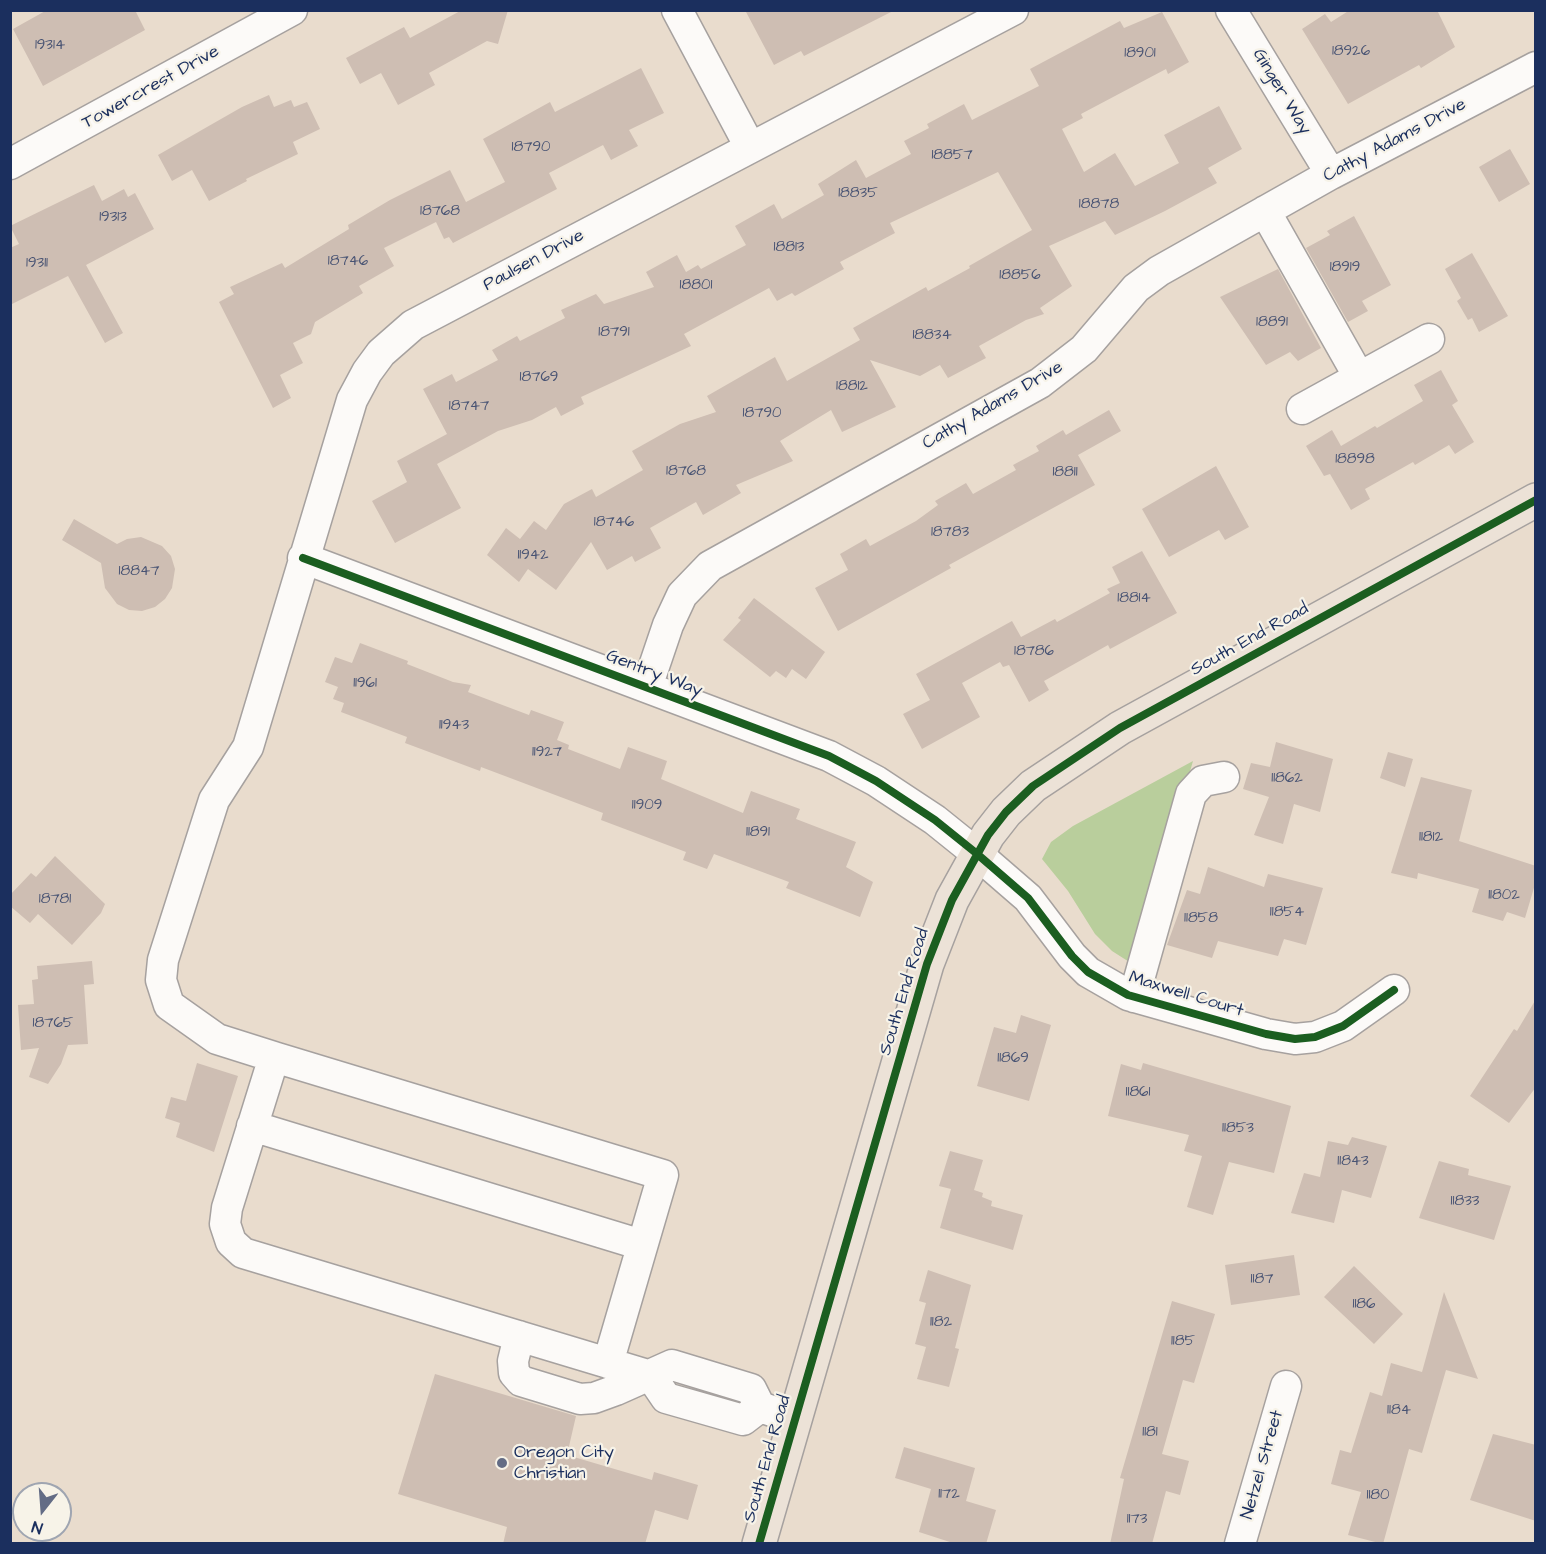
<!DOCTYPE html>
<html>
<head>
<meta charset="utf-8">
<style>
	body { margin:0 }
	#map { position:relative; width:1546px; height:1554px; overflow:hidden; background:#e9dccd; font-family:"Architects Daughter",sans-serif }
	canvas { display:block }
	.frame { position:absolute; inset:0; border:12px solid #1b2f5e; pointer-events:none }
	.north { position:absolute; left:12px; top:1482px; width:60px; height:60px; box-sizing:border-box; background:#f7f3e8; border:2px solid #9fa5b1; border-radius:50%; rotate:197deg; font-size:16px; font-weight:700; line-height:24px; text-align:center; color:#1b2f5e }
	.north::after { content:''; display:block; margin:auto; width:21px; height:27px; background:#636c85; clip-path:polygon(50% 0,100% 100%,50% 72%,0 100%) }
</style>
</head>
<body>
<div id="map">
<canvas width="1546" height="1554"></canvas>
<div class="frame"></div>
<div class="north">N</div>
</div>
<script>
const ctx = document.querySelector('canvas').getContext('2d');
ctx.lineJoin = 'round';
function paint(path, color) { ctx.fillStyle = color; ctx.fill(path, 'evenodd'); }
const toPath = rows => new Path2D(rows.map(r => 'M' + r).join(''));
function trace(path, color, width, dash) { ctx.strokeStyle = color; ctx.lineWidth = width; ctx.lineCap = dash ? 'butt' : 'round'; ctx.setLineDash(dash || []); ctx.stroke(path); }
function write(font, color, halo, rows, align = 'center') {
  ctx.font = font + ' "Architects Daughter",sans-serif'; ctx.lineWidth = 4.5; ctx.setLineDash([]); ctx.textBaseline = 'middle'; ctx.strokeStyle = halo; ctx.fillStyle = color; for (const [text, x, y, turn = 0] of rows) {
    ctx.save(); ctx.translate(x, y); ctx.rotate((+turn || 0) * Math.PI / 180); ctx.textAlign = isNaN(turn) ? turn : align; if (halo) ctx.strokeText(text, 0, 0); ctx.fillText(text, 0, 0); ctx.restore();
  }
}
const green = toPath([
	[1193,761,1134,965,1112,951,1095,934,1068,891,1042,859,1051,842,1073,826]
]);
const building = toPath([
	[47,10,135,10,145,30,43,86,13,29],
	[462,10,508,10,498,44,487,41,429,73,435,85,398,105,381,73,360,84,346,58,404,27,410,38],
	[745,10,895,10,804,56,801,51,774,65],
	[1350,10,1437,10,1455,47,1421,68,1419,65,1348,104,1302,29,1325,14,1331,22],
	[1162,12,1189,62,1168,74,1166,69,1081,114,1083,118,1062,129,1084,172,1115,153,1135,186,1179,163,1164,135,1219,106,1242,149,1208,168,1217,183,1165,211,1115,235,1105,221,1049,246,1072,286,1040,308,1044,314,1026,320,979,346,986,358,948,378,940,365,920,376,870,360,896,407,842,432,831,410,780,441,793,461,736,485,741,493,703,515,696,502,650,528,661,548,635,562,632,556,607,570,591,542,556,590,528,569,519,582,487,555,506,528,520,539,534,521,546,530,564,504,592,489,596,497,643,470,632,451,680,424,716,412,707,396,775,357,787,381,860,340,853,328,926,287,928,291,970,268,969,266,1032,230,998,172,890,223,895,233,840,262,844,269,795,296,792,293,777,301,769,288,684,334,691,346,581,397,584,404,561,416,556,407,532,420,498,431,437,464,461,508,395,543,372,501,407,482,397,461,447,434,423,389,452,374,456,382,498,360,492,350,517,336,520,341,565,318,561,310,596,294,604,304,654,287,646,272,677,255,686,272,698,265,701,269,746,245,735,226,774,204,782,219,824,195,818,184,856,160,866,178,911,154,904,141,929,128,927,124,964,104,972,120,1039,86,1030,69,1120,21,1124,28],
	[641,68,664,113,629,130,638,146,611,160,603,145,549,173,557,189,453,243,449,237,444,239,436,222,384,248,394,266,359,286,363,293,315,322,311,334,293,343,303,363,280,375,291,398,273,408,219,302,234,294,230,287,282,263,285,268,349,229,348,225,390,200,450,170,466,202,505,182,483,139,550,102,555,112],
	[269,95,274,107,291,100,294,107,307,102,320,129,293,142,298,154,246,179,247,181,209,201,192,170,172,181,158,155,242,107],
	[1510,149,1530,184,1499,202,1479,167],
	[94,185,102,201,124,189,128,197,135,193,154,229,86,265,123,333,105,343,68,276,10,305,10,248,19,244,10,226],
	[1354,216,1391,285,1362,301,1368,311,1348,322,1306,248,1330,235,1327,231],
	[1472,253,1508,316,1479,332,1472,318,1468,320,1457,301,1461,298,1445,269],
	[1278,269,1321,348,1298,361,1290,352,1266,365,1220,297],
	[1441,370,1458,401,1452,405,1474,442,1455,454,1449,445,1415,465,1413,462,1365,489,1370,499,1351,510,1330,474,1324,476,1306,446,1332,430,1341,446,1375,426,1377,428,1423,401,1414,385],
	[1109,410,1121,431,1078,455,1095,485,949,565,951,568,838,631,815,588,848,570,840,554,866,539,870,546,916,521,938,505,935,501,966,483,973,494,1016,470,1013,465,1039,451,1036,446,1063,430,1066,435],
	[1216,466,1249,527,1225,540,1219,530,1169,557,1142,509],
	[74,519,117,544,127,539,141,537,162,546,171,556,175,569,172,588,165,599,155,607,142,611,129,610,117,604,105,588,101,563,62,540],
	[1142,551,1177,613,1110,649,1108,645,1044,681,1049,690,1029,702,1009,665,1003,667,1000,662,962,683,980,717,922,749,903,714,930,700,916,674,1012,621,1021,637,1055,619,1057,622,1110,593,1107,589,1120,583,1112,567],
	[754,598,825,652,806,679,792,669,786,678,776,671,770,677,723,640,741,620,738,618],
	[360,643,408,661,407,664,453,682,471,685,468,692,529,715,531,710,564,722,557,740,569,745,568,749,620,769,628,747,667,761,661,779,743,813,751,791,800,809,796,819,856,842,846,867,873,882,860,917,786,888,789,882,714,854,707,869,683,860,686,852,601,820,603,813,481,767,480,771,405,743,407,737,341,712,344,703,333,699,338,687,325,682,335,657,352,663],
	[1276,742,1333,759,1320,812,1294,804,1283,844,1254,835,1269,797,1243,789,1251,763,1270,767],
	[1388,752,1413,759,1405,787,1380,778],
	[1421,777,1472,790,1459,841,1536,866,1536,881,1525,918,1507,912,1503,921,1472,912,1479,889,1418,873,1417,879,1391,873],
	[55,856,105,904,101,913,72,945,38,914,30,923,10,906,10,895,31,873,36,877],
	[1208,867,1264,887,1268,874,1323,888,1306,945,1284,939,1278,956,1218,941,1212,958,1167,945,1187,890,1200,894],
	[92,961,94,984,84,985,88,1044,68,1045,61,1064,48,1084,29,1077,39,1048,21,1050,18,1005,34,1004,32,980,38,979,37,966],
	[1536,999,1536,1087,1509,1123,1470,1096,1514,1029,1517,1031],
	[1021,1015,1051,1025,1029,1101,977,1086,994,1027,1016,1033],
	[197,1063,238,1076,214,1152,176,1137,180,1123,165,1118,171,1097,186,1101],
	[1143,1063,1291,1106,1274,1173,1229,1162,1213,1215,1187,1207,1202,1156,1184,1151,1189,1135,1108,1116,1121,1064,1141,1070],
	[1352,1137,1387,1146,1371,1198,1342,1190,1334,1223,1291,1213,1304,1173,1320,1177,1328,1141,1348,1145],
	[950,1151,983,1160,974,1190,983,1193,982,1197,992,1201,991,1206,1023,1215,1013,1250,940,1228,951,1189,939,1186],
	[1439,1161,1469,1169,1468,1175,1511,1186,1494,1240,1419,1218],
	[1294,1255,1300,1295,1231,1305,1225,1265],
	[1354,1266,1403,1314,1374,1344,1324,1297],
	[928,1270,971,1285,955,1348,959,1349,949,1387,917,1379,926,1347,915,1344,926,1303,919,1301],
	[1444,1292,1478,1379,1446,1370,1422,1453,1409,1449,1383,1544,1348,1535,1361,1492,1331,1484,1340,1450,1351,1453,1370,1392,1382,1396,1391,1363,1422,1372],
	[1172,1301,1215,1314,1194,1383,1183,1380,1162,1454,1189,1461,1180,1495,1166,1491,1152,1544,1110,1544,1124,1479,1120,1478],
	[435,1374,576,1416,567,1455,652,1480,654,1472,698,1485,688,1520,655,1510,645,1544,503,1544,507,1527,398,1494],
	[1493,1434,1536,1445,1536,1521,1470,1500],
	[904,1447,975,1468,966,1501,996,1510,986,1544,956,1544,919,1532,931,1489,895,1478]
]);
const minor = toPath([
	[677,10,750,147],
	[1231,10,1331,174],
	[10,164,292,10],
	[1265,211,1359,377],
	[1302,409,1429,339],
	[303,558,829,756,876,781,935,820,976,853,1028,898,1072,956,1088,972,1128,995,1266,1034,1295,1039,1315,1037,1343,1026,1394,990],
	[647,687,668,625,682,595,710,566,1040,383,1084,349,1136,288,1159,271,1331,174,1536,67],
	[1134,997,1191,794,1203,781,1224,777],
	[274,1057,217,1039,169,1005,161,980,163,960,214,800,248,747,352,400,367,372,381,353,413,325,1013,10],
	[252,1126,642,1245],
	[519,1336,513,1361,514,1373,521,1381,580,1399,594,1398,616,1390,672,1365,751,1389,760,1407,778,1413],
	[608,1363,663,1175,274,1057,227,1208,225,1224,231,1242,243,1253,608,1363,651,1376,666,1398,743,1420,760,1407],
	[1240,1544,1286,1386]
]);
const major = toPath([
	[759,1544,927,964,952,900,988,835,1006,812,1033,786,1120,728,1536,500]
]);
const cycleway = toPath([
	[303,558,829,756,876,781,935,820,976,853,1028,898,1072,956,1088,972,1128,995,1266,1034,1295,1039,1315,1037,1343,1026,1394,990],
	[759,1544,927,964,952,900,988,835,1006,812,1033,786,1120,728,1536,500]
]);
const markers = [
	[502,1463,6,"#636c85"]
];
const numberNames = [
	["19314",50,46],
	["18926",1351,52],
	["18901",1140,54],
	["18790",531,148],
	["18857",952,156],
	["18835",858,194],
	["18878",1099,205],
	["18768",440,212],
	["19313",113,218],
	["18813",789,248],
	["18746",348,262],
	["19311",37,264],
	["18919",1345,268],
	["18856",1020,276],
	["18801",696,286],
	["18891",1272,323],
	["18791",614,333],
	["18834",932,336],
	["18769",539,378],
	["18812",852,387],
	["18747",469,407],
	["18790",762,414],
	["18898",1355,460],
	["18768",686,472],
	["18811",1065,473],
	["18746",614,523],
	["18783",950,533],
	["11942",533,556],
	["18847",139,572],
	["18814",1134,599],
	["18786",1034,652],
	["11961",365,684],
	["11943",454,726],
	["11927",547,753],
	["11862",1287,779],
	["11909",647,806],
	["11891",758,833],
	["11812",1431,838],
	["11802",1504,896],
	["18781",55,900],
	["11854",1287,913],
	["11858",1201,919],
	["18765",53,1024],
	["11869",1013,1059],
	["11861",1138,1093],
	["11853",1238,1129],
	["11843",1353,1162],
	["11833",1465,1202],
	["1187",1262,1280],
	["1186",1364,1305],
	["1182",941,1323],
	["1185",1183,1342],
	["1184",1399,1411],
	["1181",1150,1433],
	["1172",949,1495],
	["1180",1378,1496],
	["1173",1137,1520]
];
const streetNames = [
	["Towercrest Drive",151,88,-29],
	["Ginger Way",1281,92,59],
	["Cathy Adams Drive",1395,141,-28],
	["Paulsen Drive",534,261,-28],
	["Cathy Adams Drive",993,406,-30],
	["South End Road",1250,640,-29],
	["Gentry Way",654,674,21],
	["South End Road",905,992,-73],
	["Maxwell Court",1186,995,17],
	["South End Road",768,1459,-74],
	["Netzel Street",1263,1465,-74]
];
const poiNames = [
	["Oregon City",514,1453],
	["Christian",514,1474]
];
paint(green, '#b9ce9c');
paint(building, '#cebeb3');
trace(minor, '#a6a19f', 33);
trace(major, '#a6a19f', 36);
trace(minor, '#fcfaf8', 30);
trace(major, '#ece2d7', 33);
trace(cycleway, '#1b5e20', 8);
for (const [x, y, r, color] of markers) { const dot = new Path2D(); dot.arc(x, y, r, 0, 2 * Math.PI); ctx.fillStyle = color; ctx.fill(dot); trace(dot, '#f7f3e8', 2); }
write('15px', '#485373', null, numberNames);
write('18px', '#1b2f5e', '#f7f3e8', streetNames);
write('18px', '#1b2f5e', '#f7f3e8', poiNames, 'left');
</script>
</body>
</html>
